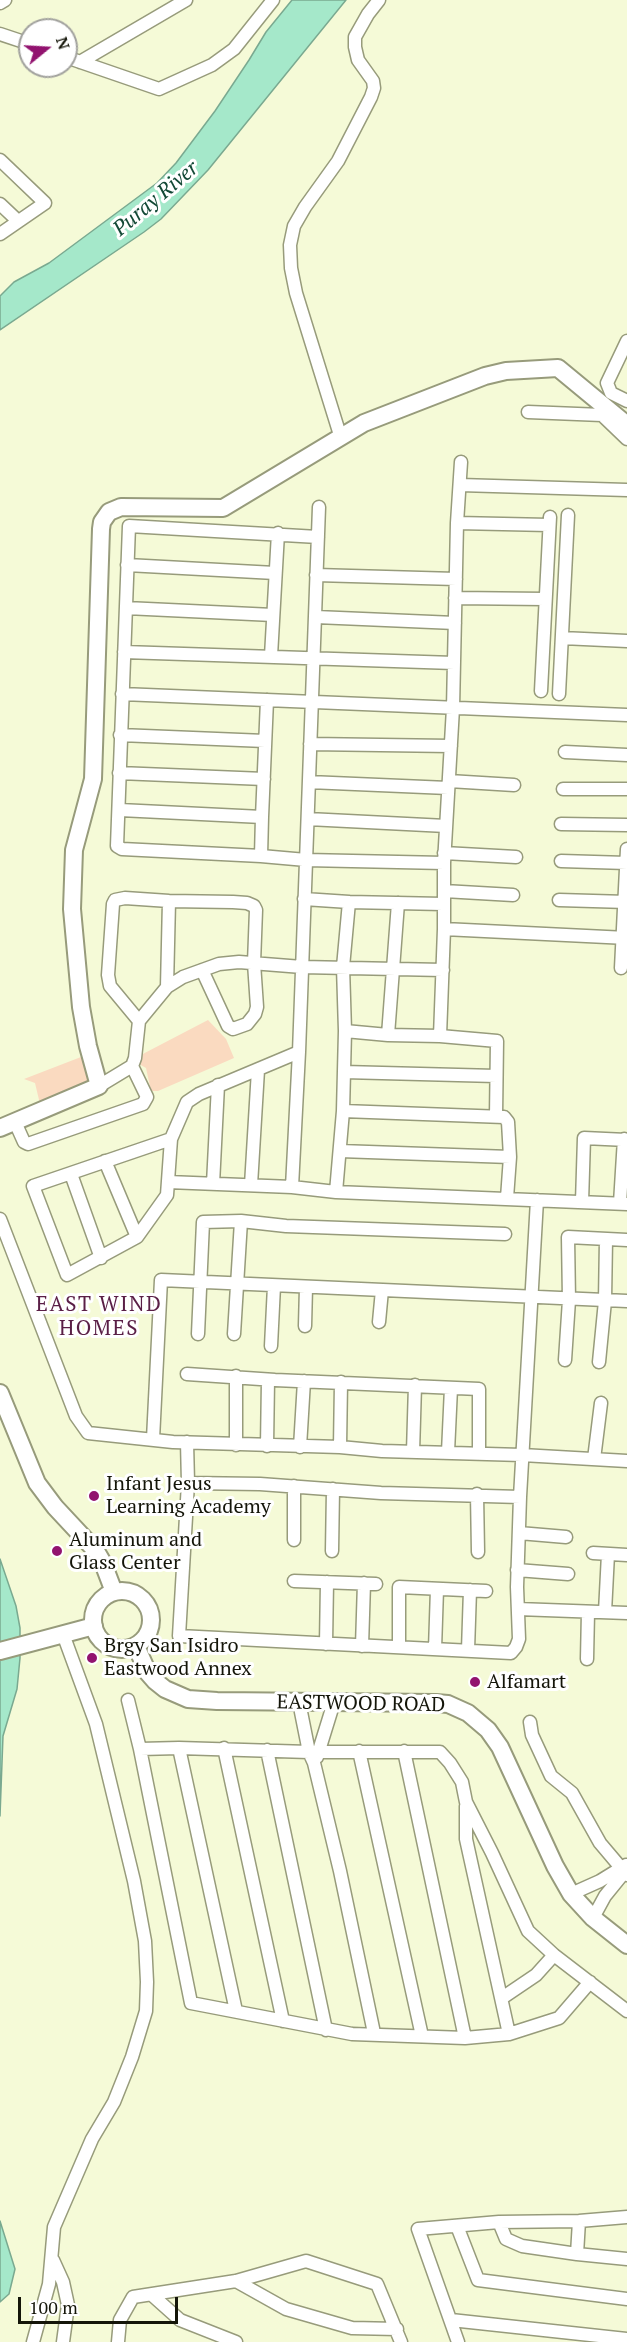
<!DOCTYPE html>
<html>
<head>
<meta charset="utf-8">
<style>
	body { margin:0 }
	#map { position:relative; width:627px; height:2342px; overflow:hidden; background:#f5fad7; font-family:"PT Serif",serif }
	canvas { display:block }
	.north { position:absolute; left:18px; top:18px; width:60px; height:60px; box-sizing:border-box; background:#fff; border:2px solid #a1a19d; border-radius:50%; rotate:72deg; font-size:16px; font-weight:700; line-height:24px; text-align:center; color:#141509 }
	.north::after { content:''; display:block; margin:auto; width:21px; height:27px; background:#92136f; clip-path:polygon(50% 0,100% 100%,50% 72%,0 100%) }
	.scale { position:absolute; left:18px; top:2297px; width:160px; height:27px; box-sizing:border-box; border:3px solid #141509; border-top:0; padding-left:8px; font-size:18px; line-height:21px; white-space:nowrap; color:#141509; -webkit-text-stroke:4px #fff; paint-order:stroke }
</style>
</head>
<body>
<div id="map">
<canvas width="627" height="2342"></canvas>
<div class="north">N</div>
<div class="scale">100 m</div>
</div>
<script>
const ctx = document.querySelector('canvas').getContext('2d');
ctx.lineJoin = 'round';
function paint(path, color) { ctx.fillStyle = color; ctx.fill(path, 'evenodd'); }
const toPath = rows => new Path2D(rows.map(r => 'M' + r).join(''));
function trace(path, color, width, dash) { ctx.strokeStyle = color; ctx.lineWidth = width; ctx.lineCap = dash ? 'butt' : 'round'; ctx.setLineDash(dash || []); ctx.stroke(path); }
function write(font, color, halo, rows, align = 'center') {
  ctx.font = font + ' "PT Serif",serif'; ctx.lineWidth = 6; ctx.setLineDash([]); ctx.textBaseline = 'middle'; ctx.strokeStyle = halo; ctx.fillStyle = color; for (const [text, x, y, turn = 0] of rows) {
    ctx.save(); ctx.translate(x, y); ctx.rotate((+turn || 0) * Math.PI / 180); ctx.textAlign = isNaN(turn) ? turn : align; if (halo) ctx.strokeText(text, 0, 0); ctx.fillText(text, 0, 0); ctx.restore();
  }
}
const green = toPath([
	[208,1020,226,1039,234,1058,158,1091,151,1091,146,1068,139,1064,137,1057],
	[81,1057,90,1075,87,1086,40,1104,35,1083,24,1079]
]);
const water = toPath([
	[292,0,346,0,208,170,161,219,144,232,0,330,0,296,14,282,49,263,157,183,176,163,215,111,249,60,266,32,292,0],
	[0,1559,16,1606,20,1628,20,1658,17,1689,3,1736,0,1816,0,1559],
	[0,2221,15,2269,9,2294,0,2302,0,2221]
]);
const street = toPath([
	[0,3,5,0],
	[0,34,30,44],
	[66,57,159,89,212,65,234,49,273,0],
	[80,62,186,0],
	[0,160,45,203,0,234],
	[0,204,18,221],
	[627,341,607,383,611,393,627,401],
	[528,412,602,415,627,439],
	[340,435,296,293,291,268,290,245,294,226,305,207,338,161,371,97,374,88,373,81,358,60,355,47,355,37,368,14,379,0],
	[460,485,627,490],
	[457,523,549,525],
	[127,565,275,573],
	[316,575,456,579],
	[455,598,545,599],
	[126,608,273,615],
	[316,617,455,623],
	[562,638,627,641],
	[124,652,454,663],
	[271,656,278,533],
	[541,691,550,517],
	[122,694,627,715],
	[559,694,568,515],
	[120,735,265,741],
	[310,744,451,746],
	[565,752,627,755],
	[119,773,264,779],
	[449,781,514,785],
	[309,782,448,788],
	[563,789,627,789],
	[120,810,262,817,261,856,122,849,117,846,129,526,318,537],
	[262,817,267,700],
	[308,819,446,826],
	[561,824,627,825],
	[444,853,516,857],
	[261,856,306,860,444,863],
	[561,861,627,863],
	[444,891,513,895],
	[304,899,349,902,443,904],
	[559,900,627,902],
	[444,929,627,938],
	[621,968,627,849],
	[167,987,169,901],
	[139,1021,110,986,108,975,113,904,115,900,125,898,169,901,233,902,247,903,254,906,256,910,254,963,257,1007,255,1014,247,1024,233,1029,228,1026,202,970],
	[345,1031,388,1035,440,1036,444,929,444,863,453,708,457,523,461,462],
	[388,1035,398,903],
	[440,1036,497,1041,496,1116],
	[344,1072,496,1076],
	[99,1086,132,1066,135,1058,139,1021,167,987,183,977,219,964,239,962,302,967,443,970],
	[343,1111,504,1117,508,1122,510,1157,507,1198],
	[15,1122,24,1142,28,1144,143,1104,147,1097,132,1066],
	[171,1139,187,1102,199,1094,299,1052,319,507],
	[171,1139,167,1195,137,1237,67,1275,33,1186,171,1139],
	[340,1151,510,1157],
	[105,1161,137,1237],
	[71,1174,101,1258],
	[168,1182,292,1187,299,1052],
	[213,1184,218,1085],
	[251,1185,258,1070],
	[292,1187,336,1192,627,1204],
	[336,1192,343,1111,345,1031,343,967,349,902],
	[582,1202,584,1138,627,1140],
	[620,1203,624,1139],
	[0,1219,76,1416,88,1433,173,1442,340,1447,382,1451,522,1455,627,1461],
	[379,1322,382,1290],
	[305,1326,306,1287],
	[198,1334,203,1222,241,1221,286,1226,505,1234],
	[234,1334,241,1221],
	[271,1346,274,1286],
	[565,1360,569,1300,568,1237,627,1240],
	[599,1362,605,1301,606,1239],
	[187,1374,275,1380,479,1389,479,1453],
	[236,1376,236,1445],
	[153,1439,161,1280,627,1301],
	[187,1442,188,1483,179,1636,511,1653,516,1647,519,1639,517,1587,520,1497,537,1200],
	[267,1446,268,1380],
	[300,1447,304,1381],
	[340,1447,341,1382],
	[413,1452,415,1385],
	[448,1452,451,1388],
	[594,1459,601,1403],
	[188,1483,260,1484,381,1493,520,1497],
	[477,1494,478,1552],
	[519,1533,566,1537],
	[294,1540,294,1486],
	[332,1551,333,1489],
	[593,1553,627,1555],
	[517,1570,568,1574],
	[294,1581,376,1584],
	[518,1609,627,1613],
	[605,1612,608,1554],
	[326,1644,327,1582],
	[362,1646,364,1583],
	[399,1647,399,1587,486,1591],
	[435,1649,437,1589],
	[468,1650,470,1590],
	[587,1659,588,1612],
	[128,1700,140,1749,179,1748,309,1752,440,1752,450,1763,462,1782,466,1802,492,1853,528,1931,554,1955,627,2011],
	[299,1702,309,1752,314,1763,340,1871,374,2033],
	[530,1722,532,1735,551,1776,572,1793,600,1843,627,1875],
	[179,1748,236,2011],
	[224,1748,283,2021],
	[140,1749,191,2003,352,2034,465,2038,509,2034,559,2018,590,1982],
	[267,1750,326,2030],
	[359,1751,422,2036],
	[404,1751,465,2038],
	[317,1757,334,1702],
	[466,1806,466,1839,509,2034],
	[571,1894,600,1881,626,1865],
	[593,1918,605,1896,627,1869],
	[502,1998,536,1975,554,1955],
	[499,2222,506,2239,522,2246,577,2254,627,2259],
	[457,2226,478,2280,627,2299],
	[577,2254,579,2221],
	[53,2260,63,2282,68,2305,63,2342],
	[236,2281,286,2309,352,2328,397,2329],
	[152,2295,180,2320,236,2342],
	[451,2320,627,2339],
	[33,2342,49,2284,54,2227,92,2139,114,2102,132,2057,146,2011,147,1982,145,1941,134,1881,96,1724,63,1634],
	[118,2342,120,2320,133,2297,236,2281,306,2261,377,2284,401,2342],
	[458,2342,418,2229,499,2222,579,2221,627,2217]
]);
const secondary = toPath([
	[0,1128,99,1086,88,1046,81,1007,72,909,74,850,93,779,101,529,102,522,109,512,121,507,223,508,364,423,485,376,506,371,558,368,627,425],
	[0,1393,37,1483,55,1507,96,1551,103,1563,114,1592],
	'93 1620a29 29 0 1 1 58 0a29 29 0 1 1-58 0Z',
	[136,1646,148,1673,155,1681,165,1689,188,1699,217,1701,436,1703,448,1704,468,1713,488,1730,500,1747,555,1866,571,1894,593,1918,627,1945],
	[0,1651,94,1626]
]);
const markers = [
	[94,1496,6,"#92136f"],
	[57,1551,6,"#92136f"],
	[92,1658,6,"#92136f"],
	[475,1682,6,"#92136f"]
];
const poiNames = [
	["Infant Jesus",106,1484],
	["Learning Academy",106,1507],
	["Aluminum and",69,1540],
	["Glass Center",69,1563],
	["Brgy San Isidro",104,1646],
	["Eastwood Annex",104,1669],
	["Alfamart",487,1682]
];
const streetNames = [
	["EASTWOOD ROAD",361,1704,1]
];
const waterNames = [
	["Puray River",156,199,-40]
];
const neighbourhoodNames = [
	["EAST WIND",99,1305],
	["HOMES",99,1329]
];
paint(green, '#fadac0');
paint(water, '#a5e8ca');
trace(water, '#7aa990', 1.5);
trace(street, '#979b7b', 15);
trace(secondary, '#979b7b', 20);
trace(street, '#fff', 12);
trace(secondary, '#fff', 16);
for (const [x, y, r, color] of markers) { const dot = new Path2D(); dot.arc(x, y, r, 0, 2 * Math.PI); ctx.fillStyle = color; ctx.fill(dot); trace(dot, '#fff', 2); }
write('20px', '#141509', '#fff', poiNames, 'left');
write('20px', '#141509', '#fff', streetNames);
write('italic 21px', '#134936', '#fff', waterNames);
ctx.letterSpacing = '1.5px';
write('21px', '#5a1f46', '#fff', neighbourhoodNames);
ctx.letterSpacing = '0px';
</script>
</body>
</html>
